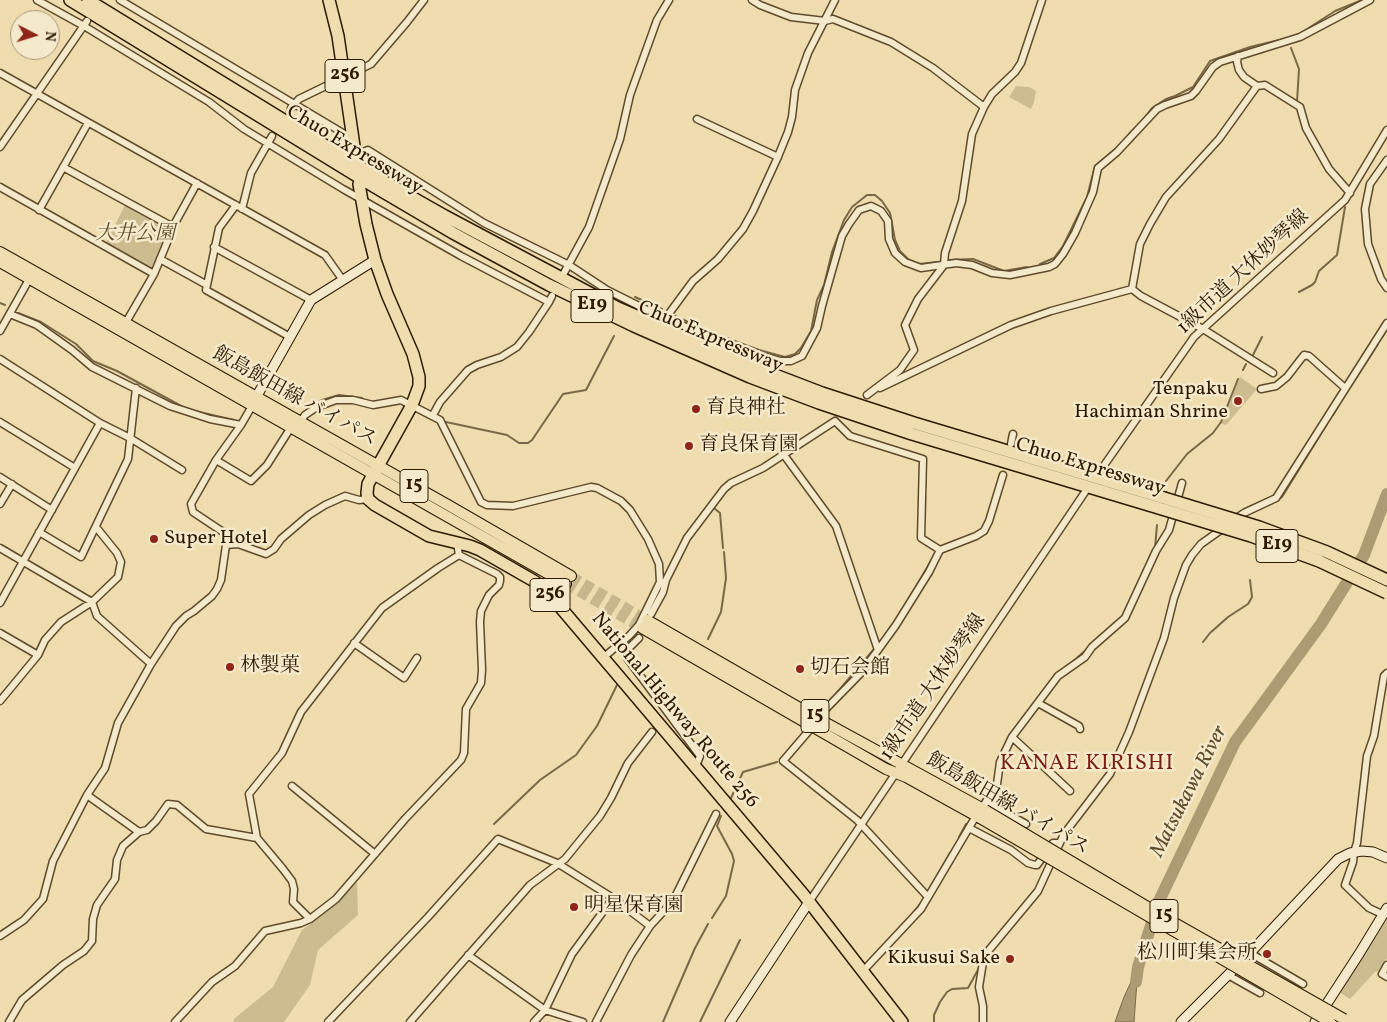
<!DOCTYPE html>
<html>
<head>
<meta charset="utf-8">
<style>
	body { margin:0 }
	#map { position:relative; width:1387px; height:1022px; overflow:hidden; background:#efddaf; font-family:Vollkorn,serif }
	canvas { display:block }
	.north { position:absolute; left:10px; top:10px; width:50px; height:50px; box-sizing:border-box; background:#f5e9cb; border:1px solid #a5967a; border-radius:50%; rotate:95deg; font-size:14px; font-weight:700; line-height:20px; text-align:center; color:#2d1a00 }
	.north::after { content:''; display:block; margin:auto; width:18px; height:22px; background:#8f2418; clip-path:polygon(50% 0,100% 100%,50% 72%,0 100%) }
</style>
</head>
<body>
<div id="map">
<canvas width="1387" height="1022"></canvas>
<div class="north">N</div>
</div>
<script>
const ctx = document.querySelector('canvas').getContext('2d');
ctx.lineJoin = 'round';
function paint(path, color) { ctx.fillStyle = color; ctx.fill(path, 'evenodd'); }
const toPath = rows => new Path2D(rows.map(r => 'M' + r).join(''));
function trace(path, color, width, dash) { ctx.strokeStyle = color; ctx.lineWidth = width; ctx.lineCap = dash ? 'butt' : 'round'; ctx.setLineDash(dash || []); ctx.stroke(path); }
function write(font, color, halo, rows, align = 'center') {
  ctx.font = font + ' Vollkorn,"Noto Serif JP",serif'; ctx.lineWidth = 5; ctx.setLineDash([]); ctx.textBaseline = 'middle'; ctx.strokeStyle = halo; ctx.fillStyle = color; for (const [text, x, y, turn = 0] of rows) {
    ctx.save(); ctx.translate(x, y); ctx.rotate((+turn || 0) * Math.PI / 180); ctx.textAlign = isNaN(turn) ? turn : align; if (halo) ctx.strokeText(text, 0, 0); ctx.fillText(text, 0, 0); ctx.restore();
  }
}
const green = toPath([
	[1016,86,1029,87,1036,91,1034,102,1031,109,1009,97],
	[125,205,165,227,168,233,152,268,106,243],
	[1240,377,1257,389,1226,425,1220,423],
	[357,882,358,915,318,950,310,985,284,1022,233,1022,235,1018,273,987,302,930,336,904],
	[1387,917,1387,958,1378,971,1375,972,1350,999,1339,992]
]);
const water = toPath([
	[1138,967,1134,1022,1115,1022,1124,997,1138,967]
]);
const stream = toPath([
	[1301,33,1335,11,1362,0],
	[1291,48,1299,69,1297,102],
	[1298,111,1302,124],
	[1146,116,1152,108,1166,99,1175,96,1193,87,1210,61,1250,47,1292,37],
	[1129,134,1140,123],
	[949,260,973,259,1004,271,1027,267],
	[1040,264,1054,258,1063,246,1087,197,1095,166,1118,147],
	[1299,292,1312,285,1315,282,1319,271,1337,255,1345,207],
	[635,297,662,309],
	[0,303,5,305],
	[18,313,41,322,76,344,93,361,117,371,183,407],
	[675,316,713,333,759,350,785,357,795,354,801,348,811,331,817,300,824,285,832,252,844,220,852,207,867,195,875,195,882,201,890,213,895,240,900,251,909,260,919,264,938,262],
	[1383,336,1387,329],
	[1252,357,1262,337],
	[1243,370,1246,364],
	[1356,378,1378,344],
	[307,408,322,400,339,395,362,398],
	[195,411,234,420],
	[1333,415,1341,401],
	[446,422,507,435,519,443,528,443,532,440,563,394,586,390,614,336],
	[1166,481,1187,454,1213,433,1221,422,1238,379],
	[1271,504,1282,497,1327,424],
	[714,508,720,513,723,548],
	[1244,509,1267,499],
	[1155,548,1157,525],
	[904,607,932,559],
	[887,632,899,615],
	[708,639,721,612,726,578,724,552],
	[1203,642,1210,633,1228,617,1248,604,1252,597,1250,580],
	[1069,665,1088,648],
	[834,696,875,648],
	[731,798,743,772,777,762],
	[984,798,994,782],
	[494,824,540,780,576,755,597,726,617,685],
	[959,837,966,824],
	[931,886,950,853],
	[712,918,726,896,734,861,732,854,717,826,721,816],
	[908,919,924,899],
	[663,1022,695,948,708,924],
	[700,1022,740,940],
	[934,1022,934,1015,940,1002,947,992,952,989,968,988,979,968]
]);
const river = toPath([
	[1136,982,1138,967,1158,903,1235,742,1321,624,1364,555,1387,494]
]);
const streetTunnel = toPath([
	[272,136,291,108]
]);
const primaryTunnel = toPath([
	[571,576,647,620],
	[566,584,642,628]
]);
const street = toPath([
	[37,0,84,26,209,102,244,129,343,189,461,256,549,302],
	[120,0,353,139],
	[752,0,760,5,791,17,825,21,833,19,891,42,933,68,984,107],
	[1238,56,1237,62,1239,70,1244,77,1257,86],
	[0,73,325,255,342,279],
	[291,108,299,99,371,64,407,22,424,0],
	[697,119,778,157],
	[0,147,87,21],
	[354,150,361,153,368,150,484,223,569,265,607,290,665,319,766,357,780,361,791,361,802,356,817,328,822,306,842,236,849,224,859,210,871,206,881,211,888,221,889,239,895,253,905,262,921,268,956,263,972,265,992,273,1010,275,1049,267,1055,264,1063,254,1075,233,1093,192,1098,168,1117,152,1157,109,1165,105,1191,96,1196,91,1213,67,1220,62,1300,37,1370,0],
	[1387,160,1370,184,1365,209,1368,244,1381,279,1387,288],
	[63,167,173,227],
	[0,187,154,274],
	[236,205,219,228,206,290,290,337],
	[242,209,251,173,272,136],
	[39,210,88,123],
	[214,247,311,300],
	[160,259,207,285],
	[564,273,589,227,620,139,630,95,657,20,669,0],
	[1132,289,1140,244,1150,224,1166,197,1219,139,1257,86,1265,85,1300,107,1306,128,1329,169,1350,193],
	[1132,289,1141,296,1203,329,1273,373],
	[10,314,37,325,72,350,92,367,170,406,210,419,241,425,252,406],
	[665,319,693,281,718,259,743,229,753,211,777,159,788,132,792,117,795,90,808,53,835,0],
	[125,324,154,274,175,223,197,183],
	[0,331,31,276],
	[0,359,100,423,130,438,182,470],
	[880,388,1011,325,1051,311,1132,289],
	[1261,389,1276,386,1287,377,1304,355,1309,356,1345,388],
	[867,395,900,370,914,350,905,325,918,299,944,265,945,253,962,201,972,134,984,107,992,94,1015,72,1021,63,1042,0],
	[433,415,440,402,468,370,477,365,501,357,517,347,529,332,549,302,552,296],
	[0,422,75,468],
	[300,422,305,415,317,407,336,400,353,400,373,405,401,400,440,420,481,502,487,505,513,506,591,487,597,488,621,501,630,510,648,539,659,564,660,582,639,625,629,636,604,657],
	[1011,444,1013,434],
	[784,455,836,526,878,650],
	[216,460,241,425],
	[1105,464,1194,337,1345,200,1387,130],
	[0,477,52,510],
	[0,504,12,484],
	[1235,519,1244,513,1276,498,1387,323],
	[39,532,81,557,128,459,136,388],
	[226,545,226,534,193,512,191,504,216,460,251,481,267,465,288,432],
	[0,548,92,602,97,616,151,664],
	[0,603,100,423],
	[651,614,663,592,666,580,687,538,724,489,731,483,763,468,835,421,850,436,923,459,921,538,940,550],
	[0,633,38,655],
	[639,638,629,648,627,658,700,756,696,766],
	[354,643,404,678,417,658],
	[0,701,38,655,45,640,61,622,92,602,118,577,121,562,117,553,96,527],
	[1038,703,1079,726,1080,729],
	[817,718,860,674,878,650,896,625,929,572,940,550,976,536,984,531,989,521,1003,475],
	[813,726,783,761,857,820,928,897],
	[1012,737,1070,791],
	[292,786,375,854],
	[87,795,139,832],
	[987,802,1026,824],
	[982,808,997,784,1000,762,1012,737,1058,676,1085,657,1092,647,1125,618,1156,551,1169,530,1182,483],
	[969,828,1011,850,1028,863,1035,865,1037,865,1053,843,1059,843],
	[809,902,1085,492],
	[1384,915,1369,908,1345,885,1353,862,1354,852,1357,843,1367,756,1374,736,1384,676,1387,673],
	[310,919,293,902,294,889,292,881,283,869,257,838,249,794,282,753,301,712,382,608,438,568,459,555],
	[0,936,24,920,43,899,53,861,87,795,105,768,118,723,151,664,176,626,186,616,194,611,212,596,217,589,221,580,226,545,238,544,266,554,274,549,281,539,309,515,325,505,345,496,359,500,368,499],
	[1250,953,1303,984],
	[468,955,545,1010,583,1022],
	[1387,965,1382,974,1387,977],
	[863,971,921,909,976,816],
	[1228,975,1260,993],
	[9,1022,22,1000,63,965,84,951,92,941,93,919,97,905,115,879,117,860,123,846,139,832,147,830,156,821,168,804,177,805,206,829,257,838],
	[175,1022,212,982,235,966,265,931,301,923,310,919,336,899,405,819,461,760,464,753,466,709,481,683,482,670,480,622,481,611,489,595,499,585,500,581,500,577,497,574,459,555,457,543],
	[328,1022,428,917,498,839,557,863,613,898,650,926],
	[410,1022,530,885,565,859,600,816,611,798,628,763,652,732],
	[534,1022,545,1010,572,954,613,898],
	[596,1022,631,955,650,926,673,901,716,814],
	[983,1022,983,1006,979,987,983,962,989,950,1038,891,1064,834,1110,774,1129,732,1164,638,1174,598,1186,565,1192,555,1201,544,1225,527]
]);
const secondary = toPath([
	[254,401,311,300,375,260],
	[730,1022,809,902],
	[1181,1022,1248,955,1338,859,1350,853,1362,851,1373,852,1387,858],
	[1315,1022,1359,954,1387,908]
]);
const primary = toPath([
	[0,252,448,505,571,576],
	[0,262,566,584],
	[647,620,817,718,985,810],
	[642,628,886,769,906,777,980,818]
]);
const highway = toPath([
	[70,0,375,187,453,233,549,285,634,326,750,377,819,403,912,434,1162,509],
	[88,0,378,178,445,216,618,308,754,367,822,393,914,423,1164,498],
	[329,0,338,36,355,153],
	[359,184,366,224,375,260,387,294,413,354,419,377,419,386,412,405,368,484,367,493,368,499,375,505,429,536,470,546,480,550,534,581,550,595,803,894,902,1022]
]);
const primaryBridge = toPath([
	[985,810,1171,921,1344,1019],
	[980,818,1330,1022]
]);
const highwayBridge = toPath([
	[1164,498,1259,527,1327,552,1387,580],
	[1162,509,1251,536,1319,561,1387,593]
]);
const markers = [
	[1238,401,5,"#8f2418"],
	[696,409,5,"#8f2418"],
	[689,446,5,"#8f2418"],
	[154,539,5,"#8f2418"],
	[230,667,5,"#8f2418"],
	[800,669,5,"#8f2418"],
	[574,907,5,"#8f2418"],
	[1267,954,5,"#8f2418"],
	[1010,959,5,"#8f2418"]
];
const shields = [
	[345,76,40],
	[592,306,42],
	[414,486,28],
	[1277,546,42],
	[550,595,40],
	[815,716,28],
	[1164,916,28]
];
const shieldNames = [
	["256",345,76],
	["E19",592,306],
	["15",414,486],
	["E19",1277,546],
	["256",550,595],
	["15",815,716],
	["15",1164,916]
];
const streetNames = [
	["Chuo Expressway",354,151,31],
	["1級市道 大休妙琴線",1244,273,-43],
	["Chuo Expressway",710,338,23],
	["飯島飯田線 バイパス",294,398,29],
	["Chuo Expressway",1090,468,17],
	["1級市道 大休妙琴線",934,688,-56],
	["National Highway Route 256",674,711,50],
	["飯島飯田線 バイパス",1007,805,30]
];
const parkNames = [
	["大井公園",135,235]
];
const poiNames = [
	["Tenpaku",1228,390,"right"],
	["Hachiman Shrine",1228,413,"right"],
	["育良神社",706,409],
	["育良保育園",699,446],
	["Super Hotel",164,539],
	["林製菓",240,667],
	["切石会館",810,669],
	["明星保育園",584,907],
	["松川町集会所",1257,954,"right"],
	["Kikusui Sake",1000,959,"right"]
];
const waterNames = [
	["Matsukawa River",1190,792,-63]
];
const quarterNames = [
	["KANAE KIRISHI",1087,765]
];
paint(green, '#cebc91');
paint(water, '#ad9b74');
trace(water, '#7a6746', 1);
trace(stream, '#7a6746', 2);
trace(river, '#ad9b74', 12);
trace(streetTunnel, '#c8b68c', 6, [6, 3]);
trace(primaryTunnel, '#c8b68c', 10, [10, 5]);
trace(street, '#5e4b2c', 9);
trace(secondary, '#2d1a00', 11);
trace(primary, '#2d1a00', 12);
trace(highway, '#2d1a00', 14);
trace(street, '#f5e9cb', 6);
trace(secondary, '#f5e9cb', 9);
trace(primary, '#efddaf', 10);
trace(highway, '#efddaf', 11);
trace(primaryBridge, '#2d1a00', 12, []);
trace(highwayBridge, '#2d1a00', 14, []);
trace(primaryBridge, '#efddaf', 10);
trace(highwayBridge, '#efddaf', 11);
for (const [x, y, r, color] of markers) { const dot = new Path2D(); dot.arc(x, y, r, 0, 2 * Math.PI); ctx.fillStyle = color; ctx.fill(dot); trace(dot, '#f5e9cb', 2); }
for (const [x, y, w] of shields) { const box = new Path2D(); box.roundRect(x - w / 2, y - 16.5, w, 33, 4); ctx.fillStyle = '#f5e9cb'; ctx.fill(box); trace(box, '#2d1a00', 1); }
write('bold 19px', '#2d1a00', null, shieldNames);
write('20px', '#2d1a00', '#f5e9cb', streetNames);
write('italic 20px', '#5d4b2c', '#f5e9cb', parkNames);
write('20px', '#2d1a00', '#f5e9cb', poiNames, 'left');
write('italic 21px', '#604e2e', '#f5e9cb', waterNames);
ctx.letterSpacing = '1px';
write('22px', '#7a1f14', '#f5e9cb', quarterNames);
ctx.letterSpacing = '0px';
</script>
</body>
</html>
